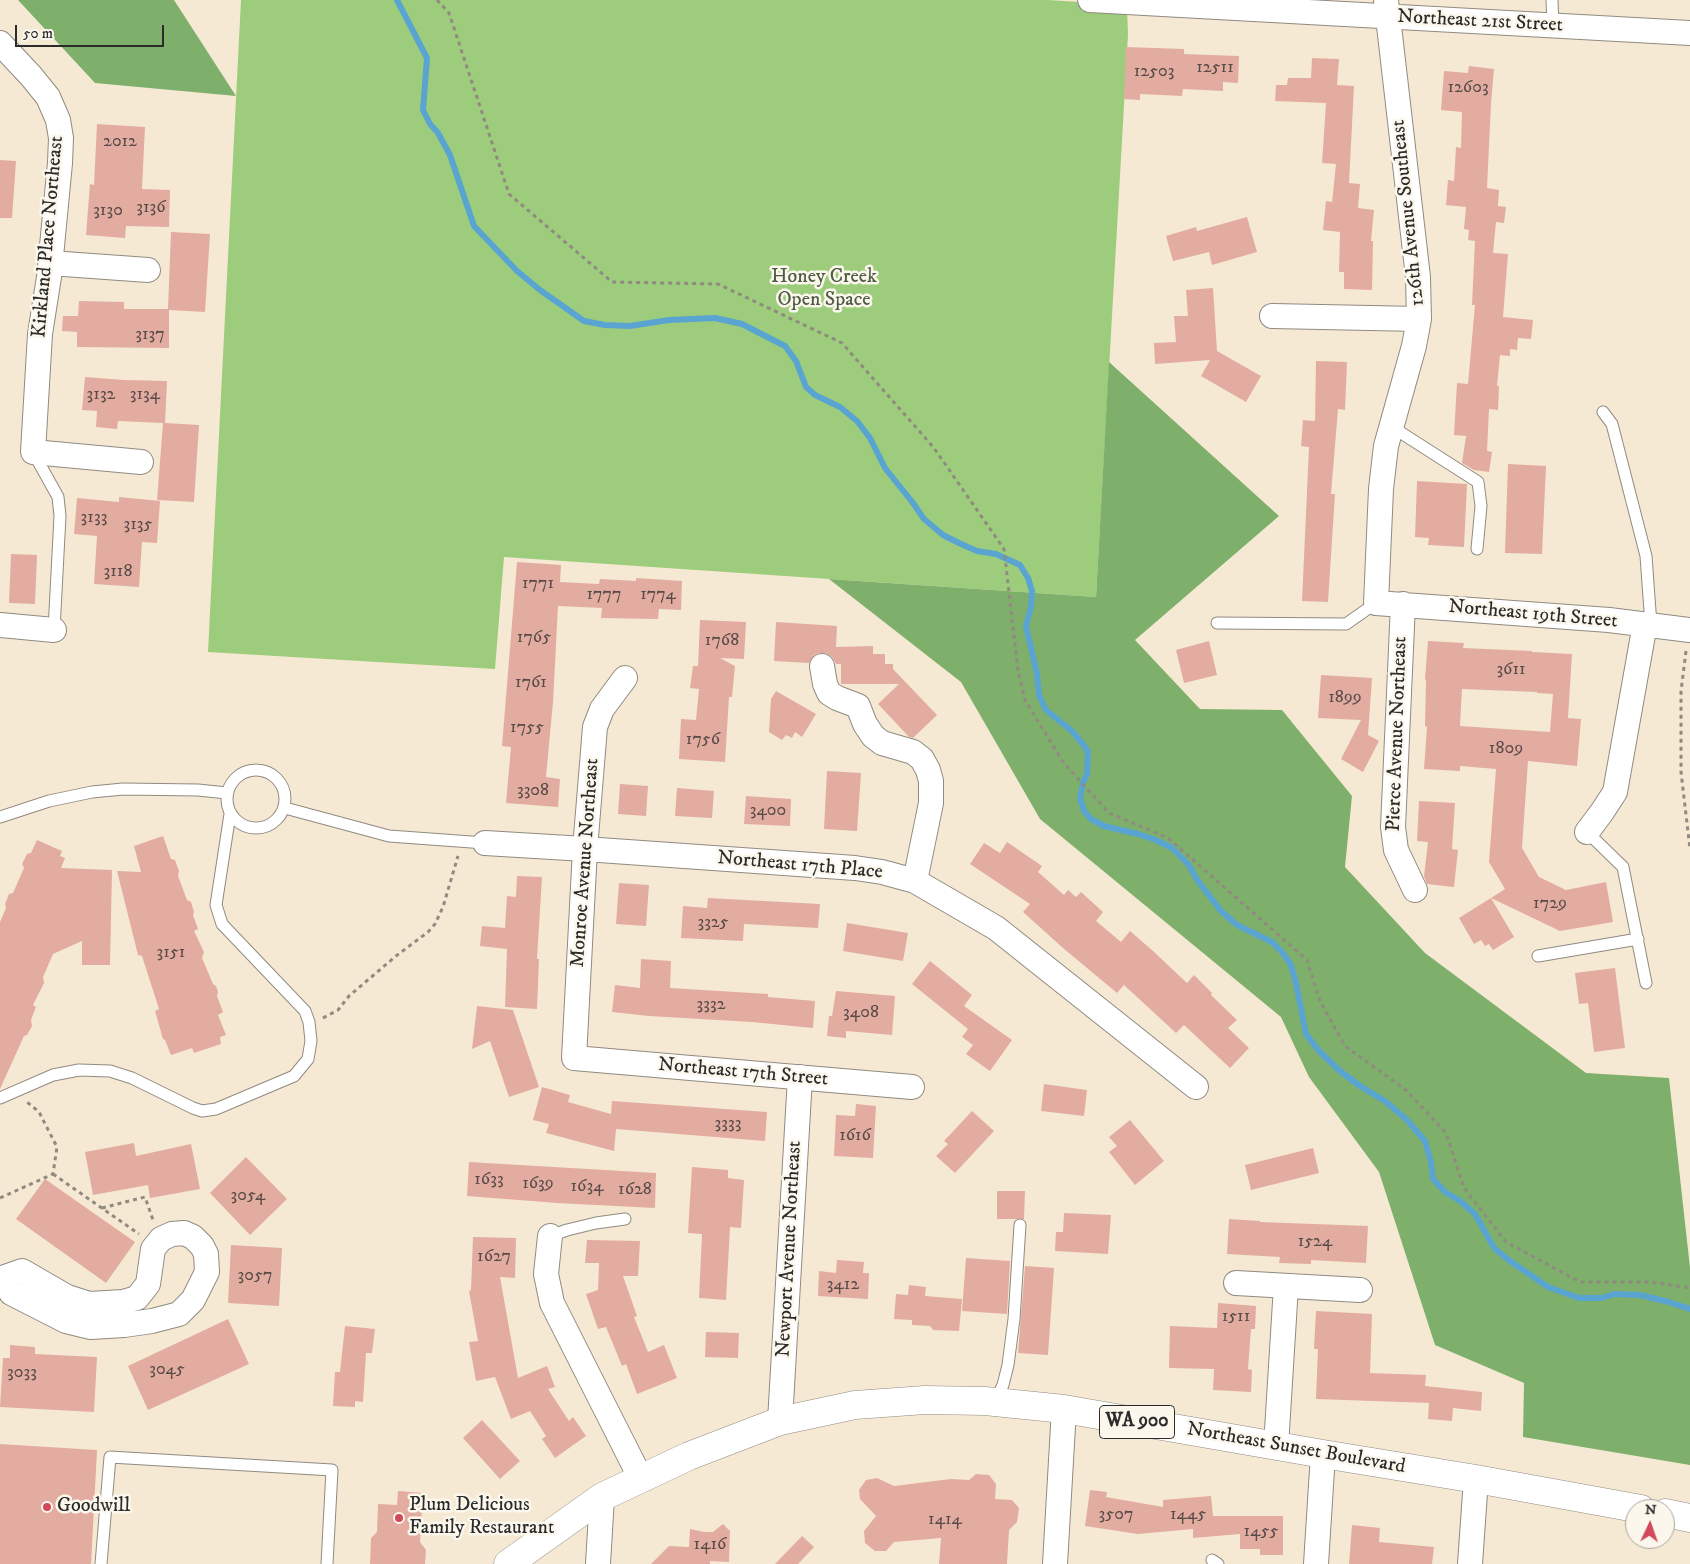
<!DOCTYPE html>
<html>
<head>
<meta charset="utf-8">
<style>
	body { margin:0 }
	#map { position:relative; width:1690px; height:1564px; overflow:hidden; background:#f6e9d4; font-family:"IM FELL DW Pica",serif }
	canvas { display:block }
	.north { position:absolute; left:1625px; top:1499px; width:50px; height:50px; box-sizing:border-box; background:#fbf7ec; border:1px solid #a8a59f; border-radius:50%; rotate:3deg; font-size:14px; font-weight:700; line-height:20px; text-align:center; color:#2b2b2b }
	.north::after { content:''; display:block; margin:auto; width:18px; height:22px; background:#d1495b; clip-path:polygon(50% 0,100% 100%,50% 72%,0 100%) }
	.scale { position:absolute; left:15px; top:25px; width:149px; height:22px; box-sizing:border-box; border:2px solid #2b2b2b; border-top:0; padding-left:6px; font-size:15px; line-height:18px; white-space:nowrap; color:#2b2b2b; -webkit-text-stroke:4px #fbf7ec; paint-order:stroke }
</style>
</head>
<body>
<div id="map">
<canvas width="1690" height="1564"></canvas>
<div class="north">N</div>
<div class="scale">50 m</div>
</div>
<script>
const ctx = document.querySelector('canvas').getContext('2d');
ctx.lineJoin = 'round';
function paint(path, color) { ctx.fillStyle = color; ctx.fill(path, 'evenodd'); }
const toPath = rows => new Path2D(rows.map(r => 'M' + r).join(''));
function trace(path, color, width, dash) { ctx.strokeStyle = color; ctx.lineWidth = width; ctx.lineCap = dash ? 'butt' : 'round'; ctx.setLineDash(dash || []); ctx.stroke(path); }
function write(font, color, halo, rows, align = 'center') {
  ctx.font = font + ' "IM FELL DW Pica",serif'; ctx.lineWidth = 5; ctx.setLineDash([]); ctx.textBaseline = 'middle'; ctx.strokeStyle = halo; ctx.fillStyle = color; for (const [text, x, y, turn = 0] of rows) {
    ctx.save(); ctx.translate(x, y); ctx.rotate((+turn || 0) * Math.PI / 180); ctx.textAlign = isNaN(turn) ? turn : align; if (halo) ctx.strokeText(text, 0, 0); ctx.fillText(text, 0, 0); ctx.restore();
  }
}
const green = toPath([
	[241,0,1048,0,1127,5,1128,35,1096,597,504,557,495,669,208,652]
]);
const forest = toPath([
	[18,0,174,0,236,96,95,83],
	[1109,362,1279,516,1135,640,1200,709,1282,710,1352,796,1345,867,1425,953,1586,1073,1669,1078,1690,1268,1690,1465,1523,1437,1524,1383,1435,1345,1379,1172,1309,1077,1281,1017,1040,819,961,682,829,579,1096,597]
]);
const stream = toPath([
	[397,0,427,58,423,110,430,124,438,133,450,155,474,226,517,271,540,290,584,321,605,325,630,326,669,320,715,318,742,324,785,346,796,361,806,387,815,395,840,407,857,421,870,438,885,468,913,503,924,519,943,535,961,544,977,551,996,554,1020,565,1028,578,1032,591,1031,607,1026,626,1037,674,1039,695,1046,710,1072,731,1085,747,1088,752,1087,774,1083,783,1080,798,1084,811,1091,819,1104,826,1138,834,1156,840,1172,848,1188,864,1198,881,1221,911,1237,925,1272,942,1282,952,1291,965,1296,983,1306,1034,1319,1051,1340,1071,1360,1086,1385,1101,1407,1120,1425,1141,1431,1162,1433,1179,1445,1192,1460,1201,1475,1214,1494,1248,1510,1261,1548,1287,1579,1298,1602,1298,1614,1294,1640,1295,1669,1302,1690,1309]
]);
const building = toPath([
	[1126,47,1184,49,1184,54,1239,56,1238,83,1223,82,1223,91,1183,89,1182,96,1140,94,1140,100,1124,99],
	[1312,58,1339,59,1337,85,1354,86,1349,183,1360,184,1358,208,1374,210,1371,241,1373,241,1372,290,1344,289,1344,272,1339,272,1340,232,1323,230,1326,201,1332,202,1336,164,1322,163,1326,103,1275,101,1276,85,1287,85,1288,78,1311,78],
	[1469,66,1494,69,1491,104,1487,188,1499,190,1498,206,1506,207,1504,223,1496,222,1493,253,1508,254,1503,317,1533,320,1531,339,1518,338,1517,350,1510,349,1510,356,1500,355,1497,386,1499,386,1498,410,1489,409,1487,451,1492,452,1489,472,1474,470,1462,463,1466,436,1454,435,1457,383,1468,384,1475,305,1472,305,1475,241,1468,240,1469,230,1464,229,1466,207,1446,205,1448,180,1454,181,1456,147,1461,148,1462,112,1441,110,1444,71,1468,73],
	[97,124,145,127,142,189,170,190,169,227,126,226,125,238,86,235,90,184,94,185],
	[0,160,16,161,12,218,0,218],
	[1247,217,1257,252,1212,265,1209,252,1173,261,1166,236,1196,227,1197,231],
	[171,232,210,234,205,312,169,310,169,348,77,347,77,332,62,331,63,316,78,316,79,301,124,302,124,309,168,309],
	[1213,288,1217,351,1261,376,1246,402,1201,376,1210,360,1155,364,1154,343,1176,342,1174,316,1188,316,1186,290],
	[1316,361,1347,362,1345,410,1338,409,1331,494,1335,494,1328,602,1302,601,1309,447,1301,446,1303,420,1315,421],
	[85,377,124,380,167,381,165,423,199,425,194,502,157,500,163,423,118,421,117,429,96,427,97,411,82,410],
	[1508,464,1546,466,1542,554,1505,553],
	[1417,481,1467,484,1464,547,1428,545,1429,538,1415,537],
	[119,497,160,501,157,543,142,542,139,587,94,584,97,536,74,534,77,498,119,502],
	[11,554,37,555,35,604,9,603],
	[517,562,561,565,560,582,599,584,600,579,636,581,636,578,682,581,681,610,659,609,658,619,601,618,602,608,558,606,553,702,546,777,560,779,558,807,506,803,511,747,502,746],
	[700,620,746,622,744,659,720,658,735,666,732,697,729,697,725,762,679,759,681,719,696,720,699,689,690,688,693,666,698,666],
	[776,622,837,626,836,647,873,646,873,654,885,654,885,664,893,664,893,669,937,715,913,738,909,737,878,704,899,684,841,684,841,664,836,664,832,657,826,653,819,653,814,655,809,663,774,661],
	[1209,641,1217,675,1184,683,1176,650],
	[1428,641,1464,643,1463,648,1532,651,1532,652,1572,654,1568,718,1581,719,1577,766,1528,761,1522,848,1539,877,1566,890,1606,882,1613,922,1560,931,1491,898,1505,889,1489,862,1496,769,1460,766,1460,771,1424,769,1427,727,1425,726,1426,680,1425,679],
	[1462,689,1537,692,1537,693,1553,694,1550,732,1460,726],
	[1321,675,1372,678,1368,735,1379,741,1363,772,1341,759,1361,720,1318,718],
	[776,691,816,714,802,737,795,732,792,738,786,735,782,740,769,732,771,699],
	[827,771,861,773,857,831,824,829],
	[620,784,648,786,646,816,618,814],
	[677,788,714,791,712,818,675,816],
	[746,796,791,799,790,826,744,824],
	[1419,801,1455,803,1452,849,1458,850,1454,887,1427,884,1424,876,1428,842,1417,841],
	[163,836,171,859,175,860,179,871,178,876,187,900,191,902,194,912,193,915,198,929,194,931,204,952,202,958,213,984,216,986,218,992,217,996,223,1012,218,1015,226,1035,220,1037,221,1044,194,1053,192,1048,171,1055,165,1040,163,1039,155,1011,159,1009,142,956,138,955,117,871,141,872,134,846],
	[37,840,62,851,60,856,65,858,61,868,112,870,110,965,82,965,82,941,53,954,43,977,44,983,33,1005,36,1007,31,1020,32,1026,27,1035,24,1036,0,1089,0,922,6,908,5,904,9,894,13,893,24,868,22,864,27,854,31,853],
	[1007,842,1042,866,1038,872,1064,895,1068,890,1076,897,1081,892,1103,912,1096,921,1121,942,1130,931,1153,951,1187,983,1194,975,1212,993,1211,995,1237,1020,1228,1028,1249,1048,1230,1068,1184,1025,1176,1033,1124,985,1117,993,1063,948,1023,912,1030,904,970,864,984,843,1000,853],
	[517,876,542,877,537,959,539,959,537,1009,505,1007,507,949,480,946,482,926,505,928,507,896,516,897],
	[619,883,649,885,646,926,616,924],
	[708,898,820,904,818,928,744,924,743,941,681,938,683,906,707,908],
	[1491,898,1514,937,1493,950,1489,944,1485,946,1481,940,1474,944,1459,918],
	[847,923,908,933,903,961,843,951],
	[641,959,671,961,670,988,768,994,768,997,815,1001,813,1028,752,1022,649,1016,612,1012,615,985,640,988],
	[930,961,972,995,964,1006,1012,1040,990,1071,966,1054,973,1045,962,1037,968,1029,912,984],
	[1615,968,1625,1048,1594,1052,1588,1003,1579,1004,1575,973],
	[836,991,895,996,892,1035,846,1031,846,1038,827,1036,829,1016,832,1016],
	[477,1006,513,1010,539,1087,509,1097,490,1041,472,1049],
	[1044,1084,1087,1090,1084,1116,1041,1111],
	[542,1087,570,1095,568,1102,611,1114,612,1101,767,1112,765,1141,616,1129,614,1151,546,1133,549,1124,533,1120],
	[856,1104,876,1106,873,1158,834,1156,836,1115,855,1116],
	[972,1111,994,1131,955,1173,936,1156,948,1144,944,1141],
	[1130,1120,1164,1161,1135,1185,1109,1152,1117,1146,1109,1137],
	[134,1143,136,1156,191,1144,200,1189,150,1198,148,1185,93,1195,85,1152],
	[1313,1148,1319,1173,1251,1190,1245,1165],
	[246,1157,287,1199,250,1235,210,1193],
	[469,1162,656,1173,655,1208,557,1203,467,1196],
	[692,1167,728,1170,728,1178,744,1180,741,1228,730,1227,726,1300,699,1298,702,1234,688,1233],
	[45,1179,135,1242,106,1283,16,1219],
	[997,1191,1025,1191,1024,1219,997,1219],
	[1064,1213,1111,1215,1108,1254,1055,1251,1056,1232,1063,1232],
	[1229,1219,1260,1221,1260,1222,1368,1226,1366,1263,1311,1260,1311,1264,1279,1263,1280,1257,1227,1254],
	[473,1237,516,1238,515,1278,500,1277,518,1378,547,1366,555,1387,548,1389,569,1421,573,1417,586,1436,555,1458,542,1439,546,1436,530,1411,511,1419,495,1377,476,1381,469,1342,478,1341,469,1291,471,1290],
	[587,1240,640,1241,638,1276,623,1276,637,1316,634,1317,648,1352,664,1345,677,1378,637,1394,626,1364,622,1366,606,1327,598,1329,586,1294,598,1290,599,1263,585,1263],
	[231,1245,282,1248,279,1306,228,1303],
	[966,1258,1010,1261,1007,1314,962,1311],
	[837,1260,864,1262,863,1273,869,1273,868,1299,818,1296,819,1271,836,1273],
	[1025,1266,1054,1268,1048,1355,1018,1353],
	[909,1285,926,1287,925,1296,962,1299,959,1331,933,1330,930,1326,912,1325,912,1320,894,1319,896,1294,908,1295],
	[1218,1303,1256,1306,1255,1329,1251,1329,1248,1369,1252,1370,1251,1392,1213,1390,1214,1369,1169,1368,1170,1326,1217,1328],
	[1316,1311,1372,1314,1370,1373,1426,1375,1425,1386,1482,1392,1481,1411,1453,1408,1452,1421,1428,1419,1429,1403,1316,1399,1318,1349,1314,1349],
	[228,1319,249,1364,148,1410,128,1366],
	[345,1326,375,1329,372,1353,366,1353,363,1402,355,1401,355,1407,333,1406,335,1372,340,1372],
	[706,1332,739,1333,738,1358,705,1357],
	[10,1345,35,1347,35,1354,97,1357,94,1412,0,1407,3,1358,10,1358],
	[482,1420,520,1461,500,1479,463,1438],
	[0,1444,97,1450,91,1564,0,1564],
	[976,1474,989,1475,996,1484,995,1499,1012,1500,1019,1508,1017,1522,1009,1530,1007,1564,939,1564,941,1538,894,1542,886,1551,875,1551,865,1543,864,1531,876,1516,860,1499,859,1490,866,1480,877,1478,894,1486,951,1479,969,1480],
	[1090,1490,1107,1492,1106,1497,1163,1507,1163,1500,1211,1496,1213,1516,1283,1516,1283,1555,1260,1555,1260,1549,1240,1549,1240,1534,1193,1538,1193,1529,1138,1534,1085,1526],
	[398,1491,423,1493,420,1542,426,1550,425,1564,370,1564,371,1538,377,1532,378,1504,397,1505],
	[723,1524,730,1531,729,1562,710,1561,710,1564,651,1564,669,1546,689,1547,690,1529,704,1532,713,1532],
	[1352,1525,1380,1528,1379,1542,1434,1547,1432,1564,1349,1564],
	[802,1536,814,1547,798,1564,775,1564]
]);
const path = toPath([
	[437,0,449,13,509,194,612,282,718,284,842,343,934,448,1004,549,1018,671,1025,700,1063,762,1109,813,1168,838,1307,960,1320,1001,1345,1046,1406,1090,1446,1133,1464,1188,1506,1242,1580,1282,1652,1282,1690,1288],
	[1686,651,1681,691,1681,772,1690,849],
	[323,1018,338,1010,349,996,396,956,428,932,435,924,443,907,458,856],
	[53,1174,139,1234],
	[0,1198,53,1174,57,1147,39,1112,27,1102],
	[102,1208,145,1197,153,1220]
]);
const service = toPath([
	[1552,0,1553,26],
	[1603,412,1612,424,1646,556,1651,625],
	[1392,427,1478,482,1481,506,1477,549],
	[33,452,58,497,60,516,54,630],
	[1217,623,1346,624,1376,603],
	'227 799a29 29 0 1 1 58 0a29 29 0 1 1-58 0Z',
	[285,808,389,836,485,843],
	[0,817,49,801,92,792,123,789,198,790,227,793],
	[1587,832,1623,867,1646,983],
	[1538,956,1638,939],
	[0,1098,53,1075,79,1070,110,1071,132,1078,193,1108,202,1111,216,1109,294,1076,308,1059,311,1041,309,1022,305,1011,222,924,216,905,230,814],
	[550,1236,567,1230,596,1223,625,1219],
	[995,1402,1003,1385,1008,1365,1014,1319,1020,1225],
	[1212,1560,1218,1564],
	[101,1564,110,1457,332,1470,327,1564]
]);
const minor = toPath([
	[1090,0,1690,33],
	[1386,0,1418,277,1419,319,1414,346,1386,446,1381,489,1376,603,1609,620,1690,630],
	[0,43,31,76,48,97,58,120,61,138,60,163,49,277,40,334,33,452,141,462],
	[50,263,148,270],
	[1272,316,1419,319],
	[1403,604,1393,827,1396,850,1415,890],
	[0,625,54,630],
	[822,666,825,684,829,693,837,698,858,706,865,724,873,736,882,743,913,752,922,759,928,770,931,781,931,803,915,881],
	[625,678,602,709,595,727,585,849,574,1058,912,1087],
	[1587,832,1602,812,1615,792,1645,624],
	[485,843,585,849,855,868,882,872,915,881,996,928,1196,1087],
	[550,1236,546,1274,552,1303,641,1479],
	[5,1277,22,1271,67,1297,89,1304,123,1302,137,1298,148,1284,153,1249,161,1239,172,1234,184,1233,193,1237,202,1246,206,1254,207,1272,193,1300,179,1314,152,1321,124,1325,91,1327,66,1321,11,1293],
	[1236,1283,1360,1290],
	[780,1421,800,1077],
	[1276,1446,1286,1286],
	[598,1564,602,1497],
	[1055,1564,1064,1409],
	[1316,1564,1323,1454],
	[1470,1564,1476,1479]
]);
const primary = toPath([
	[1665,1513,1690,1518],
	[508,1564,602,1497,689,1456,780,1421,855,1405,925,1400,985,1401,1064,1409,1323,1454,1476,1479,1641,1509]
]);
const markers = [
	[47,1507,5,"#d1495b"],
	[399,1518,5,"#d1495b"]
];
const numberNames = [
	["12511",1215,68],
	["12503",1154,72],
	["12603",1468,88],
	["2012",120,142],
	["3136",151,208],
	["3130",108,211],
	["3137",150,335],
	["3132",101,395],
	["3134",145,395],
	["3133",94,518],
	["3135",138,525],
	["3118",118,572],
	["1771",538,584],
	["1777",604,595],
	["1774",658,595],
	["1765",534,638],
	["1768",722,641],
	["3611",1511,670],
	["1761",531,683],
	["1899",1345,698],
	["1755",527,728],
	["1756",703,740],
	["1809",1506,749],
	["3308",533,791],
	["3400",768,811],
	["1729",1550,904],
	["3325",713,923],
	["3151",171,953],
	["3332",711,1005],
	["3408",861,1013],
	["3333",728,1124],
	["1616",855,1136],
	["1633",489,1180],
	["1639",538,1184],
	["1634",587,1187],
	["1628",635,1190],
	["3054",248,1196],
	["1524",1315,1242],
	["1627",494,1257],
	["3057",255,1276],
	["3412",843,1285],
	["1511",1236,1317],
	["3045",167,1370],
	["3033",22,1373],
	["3507",1116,1515],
	["1445",1188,1515],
	["1414",945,1520],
	["1455",1261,1532],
	["1416",710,1545]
];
const shields = [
	[1137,1422,75]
];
const shieldNames = [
	["WA 900",1137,1422]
];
const streetNames = [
	["Northeast 21st Street",1480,22,3],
	["126th Avenue Southeast",1409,213,-96],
	["Kirkland Place Northeast",49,237,-85],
	["Northeast 19th Street",1533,615,5],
	["Pierce Avenue Northeast",1398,734,-88],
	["Monroe Avenue Northeast",586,863,-86],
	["Northeast 17th Place",800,866,5],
	["Northeast 17th Street",743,1073,5],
	["Newport Avenue Northeast",790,1249,-87],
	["Northeast Sunset Boulevard",1296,1449,10]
];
const parkNames = [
	["Honey Creek",824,278],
	["Open Space",824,301]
];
const poiNames = [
	["Plum Delicious",409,1506],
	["Family Restaurant",409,1529],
	["Goodwill",57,1507]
];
paint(green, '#9dcd7c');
paint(forest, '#7eb06c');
trace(stream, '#59a4d1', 6);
paint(building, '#e3aca1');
trace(service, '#908a80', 13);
trace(minor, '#908a80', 26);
trace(primary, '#908a80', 29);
trace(path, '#908a80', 3, [4, 4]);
trace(service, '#fff', 11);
trace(minor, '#fff', 24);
trace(primary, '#fff', 28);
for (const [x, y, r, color] of markers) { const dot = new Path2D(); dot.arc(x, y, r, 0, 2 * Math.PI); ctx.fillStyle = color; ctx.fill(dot); trace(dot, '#fbf7ec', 2); }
write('18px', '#594b48', null, numberNames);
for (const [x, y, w] of shields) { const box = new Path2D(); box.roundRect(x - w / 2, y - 16.5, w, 33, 4); ctx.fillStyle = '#fbf7ec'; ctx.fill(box); trace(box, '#2b2b2b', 1); }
write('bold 19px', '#2b2b2b', null, shieldNames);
write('20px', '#2b2b2b', '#fbf7ec', streetNames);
write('20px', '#4d5c43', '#fbf7ec', parkNames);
write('20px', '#2b2b2b', '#fbf7ec', poiNames, 'left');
</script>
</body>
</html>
